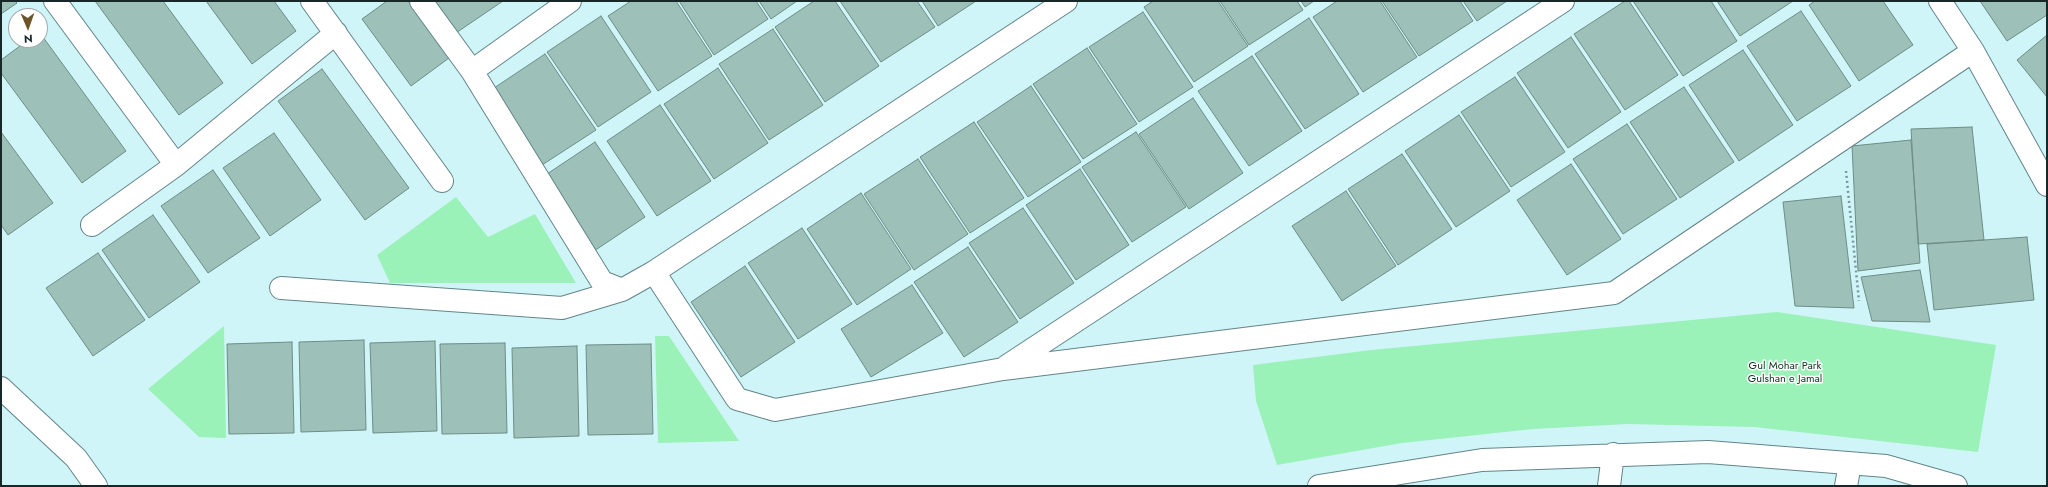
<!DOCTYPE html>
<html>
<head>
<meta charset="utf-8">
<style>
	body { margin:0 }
	#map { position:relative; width:2048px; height:487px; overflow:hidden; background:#d0f5f9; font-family:Jost,sans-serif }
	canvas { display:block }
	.frame { position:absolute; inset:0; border:2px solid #182728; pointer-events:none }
	.north { position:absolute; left:8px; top:8px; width:40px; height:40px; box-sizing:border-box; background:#fff; border:1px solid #a3a9a9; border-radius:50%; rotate:178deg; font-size:11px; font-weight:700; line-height:16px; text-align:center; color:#182728 }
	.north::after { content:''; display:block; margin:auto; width:14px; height:18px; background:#6e5426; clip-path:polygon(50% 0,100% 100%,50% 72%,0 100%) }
</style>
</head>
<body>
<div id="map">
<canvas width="2048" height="487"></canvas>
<div class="frame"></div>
<div class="north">N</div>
</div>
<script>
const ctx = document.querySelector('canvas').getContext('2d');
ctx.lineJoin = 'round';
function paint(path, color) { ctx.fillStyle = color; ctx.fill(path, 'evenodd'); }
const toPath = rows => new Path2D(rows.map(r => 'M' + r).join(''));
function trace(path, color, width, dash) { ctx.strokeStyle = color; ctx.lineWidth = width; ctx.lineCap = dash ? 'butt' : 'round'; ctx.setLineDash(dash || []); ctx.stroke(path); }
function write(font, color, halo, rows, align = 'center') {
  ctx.font = font + ' Jost,sans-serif'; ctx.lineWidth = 3; ctx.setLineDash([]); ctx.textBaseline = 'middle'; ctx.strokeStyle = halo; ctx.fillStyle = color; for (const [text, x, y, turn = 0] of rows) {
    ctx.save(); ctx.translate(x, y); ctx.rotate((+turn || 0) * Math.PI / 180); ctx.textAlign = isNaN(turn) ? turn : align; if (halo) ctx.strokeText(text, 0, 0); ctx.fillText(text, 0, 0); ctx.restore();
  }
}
const green = toPath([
	[456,197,488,237,535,214,576,283,390,283,377,255],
	[1777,312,1996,345,1978,452,1754,427,1628,424,1533,429,1402,443,1277,465,1256,401,1253,365,1371,350],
	[224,326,226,438,199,437,148,389],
	[655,336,669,336,739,441,658,443]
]);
const building = toPath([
	[1,1,15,1,17,3,1,14,1,1],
	[95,1,163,1,223,83,179,115,95,1],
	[206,1,274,1,296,31,252,64,206,1],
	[387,1,408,1,449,58,411,86,362,19,387,1],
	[426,1,503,1,450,37,426,1],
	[631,1,676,1,712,56,658,91,608,16,631,1],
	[679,1,756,1,768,19,714,55,679,1],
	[759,1,797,1,771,19,759,1],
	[814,1,835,1,879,66,825,102,775,27,814,1],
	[840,1,917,1,935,27,881,62,840,1],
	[922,1,976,1,938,26,922,1],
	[1153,1,1218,1,1248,46,1194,82,1144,7,1153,1],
	[1220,1,1297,1,1303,10,1249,45,1220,1],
	[1301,1,1314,1,1305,7,1301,1],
	[1337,1,1380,1,1417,57,1363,92,1313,17,1337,1],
	[1382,1,1460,1,1473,21,1419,56,1382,1],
	[1463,1,1507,1,1477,21,1463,1],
	[1625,1,1629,1,1678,75,1625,110,1574,34,1625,1],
	[1633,1,1711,1,1737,41,1683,76,1633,1],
	[1717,1,1793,1,1740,36,1717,1],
	[1815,1,1883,1,1913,45,1859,81,1809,5,1815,1],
	[1980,1,2047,1,2047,15,2007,41,1980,1],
	[1801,11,1851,86,1797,121,1747,46,1801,11],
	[1143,12,1193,87,1139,122,1089,47,1143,12],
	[601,16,651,92,598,127,547,52,601,16],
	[1309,18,1359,94,1305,129,1255,54,1309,18],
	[773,29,823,105,769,140,719,64,773,29],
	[40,33,126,151,82,183,1,73,1,60,28,40,40,40,40,33],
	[2047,35,2047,97,2017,60,2047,35],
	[1571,37,1621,112,1568,148,1517,73,1571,37],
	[1087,48,1137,124,1083,159,1033,84,1087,48],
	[1743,50,1793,125,1739,161,1689,85,1743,50],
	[545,54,596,130,542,165,491,90,545,54],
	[1252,56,1302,131,1249,166,1198,91,1252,56],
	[718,68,768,143,714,179,664,104,718,68],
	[322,69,409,188,365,220,278,101,322,69],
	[1515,77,1565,152,1511,187,1461,112,1515,77],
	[1031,86,1081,162,1028,197,977,122,1031,86],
	[1684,87,1734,162,1680,198,1630,122,1684,87],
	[1193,98,1243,173,1189,209,1139,134,1193,98],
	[660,105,711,181,657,216,607,141,660,105],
	[1459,115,1510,191,1456,227,1405,151,1459,115],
	[974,122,1024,198,970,233,920,157,974,122],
	[1627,124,1677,199,1623,234,1573,159,1627,124],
	[1972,127,1984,240,1918,244,1911,129,1972,127],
	[1,132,53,203,8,235,1,225,1,132],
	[1136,132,1186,207,1132,242,1082,167,1136,132],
	[274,133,321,200,270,236,223,168,274,133],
	[1911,140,1920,263,1858,271,1852,146,1911,140],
	[595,142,645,217,591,253,541,178,595,142],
	[1402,154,1452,229,1398,265,1348,189,1402,154],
	[918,159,968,234,914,270,864,194,918,159],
	[1571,164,1621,239,1567,275,1517,200,1571,164],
	[1080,169,1129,245,1076,280,1026,205,1080,169],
	[213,170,260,238,208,273,161,206,213,170],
	[1346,191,1396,266,1342,301,1292,226,1346,191],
	[861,193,911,269,857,305,807,229,861,193],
	[1841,196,1854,308,1795,306,1783,202,1841,196],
	[1023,208,1074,283,1020,319,969,243,1023,208],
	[153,215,200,282,149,318,102,250,153,215],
	[802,228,852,304,798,339,748,263,802,228],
	[2027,237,2034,300,1934,310,1927,244,2027,237],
	[968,247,1018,322,964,357,914,282,968,247],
	[98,253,145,320,93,356,46,288,98,253],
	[745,266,795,342,741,377,691,302,745,266],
	[1920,270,1930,322,1872,321,1861,277,1920,270],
	[912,285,943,333,871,377,841,329,912,285],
	[364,340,366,430,301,432,299,342,364,340],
	[435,341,437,431,373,433,370,343,435,341],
	[292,342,294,433,229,434,227,344,292,342],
	[505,343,507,433,442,434,440,344,505,343],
	[651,344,653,434,588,435,586,345,651,344],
	[577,346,579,436,514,438,512,348,577,346]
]);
const path = toPath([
	[1846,171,1859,301]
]);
const minor = toPath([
	[55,1,176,165],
	[312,1,442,181],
	[421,1,472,71,602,282,622,290],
	[1940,1,1973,51,2047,185],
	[472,71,570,1],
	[92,225,176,165,336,33],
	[654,272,1066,1],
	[281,288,562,308,622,290,654,272,737,399,775,410,1003,369,1614,293,1973,51],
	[1007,366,1563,1],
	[1,388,76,458,96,486],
	[1319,486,1482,460,1708,452,1886,466,1956,486],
	[1609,486,1613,454],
	[1846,486,1850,464]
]);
const parkNames = [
	["Gul Mohar Park",1785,366],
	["Gulshan e Jamal",1785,379]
];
paint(green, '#9af2b8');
paint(building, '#9dc0b8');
trace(building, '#6c8d85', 1);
trace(minor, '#638589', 24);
trace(path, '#7a9598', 2.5, [2, 3]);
trace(minor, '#fff', 22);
write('11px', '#0d331d', '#fff', parkNames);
</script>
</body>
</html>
